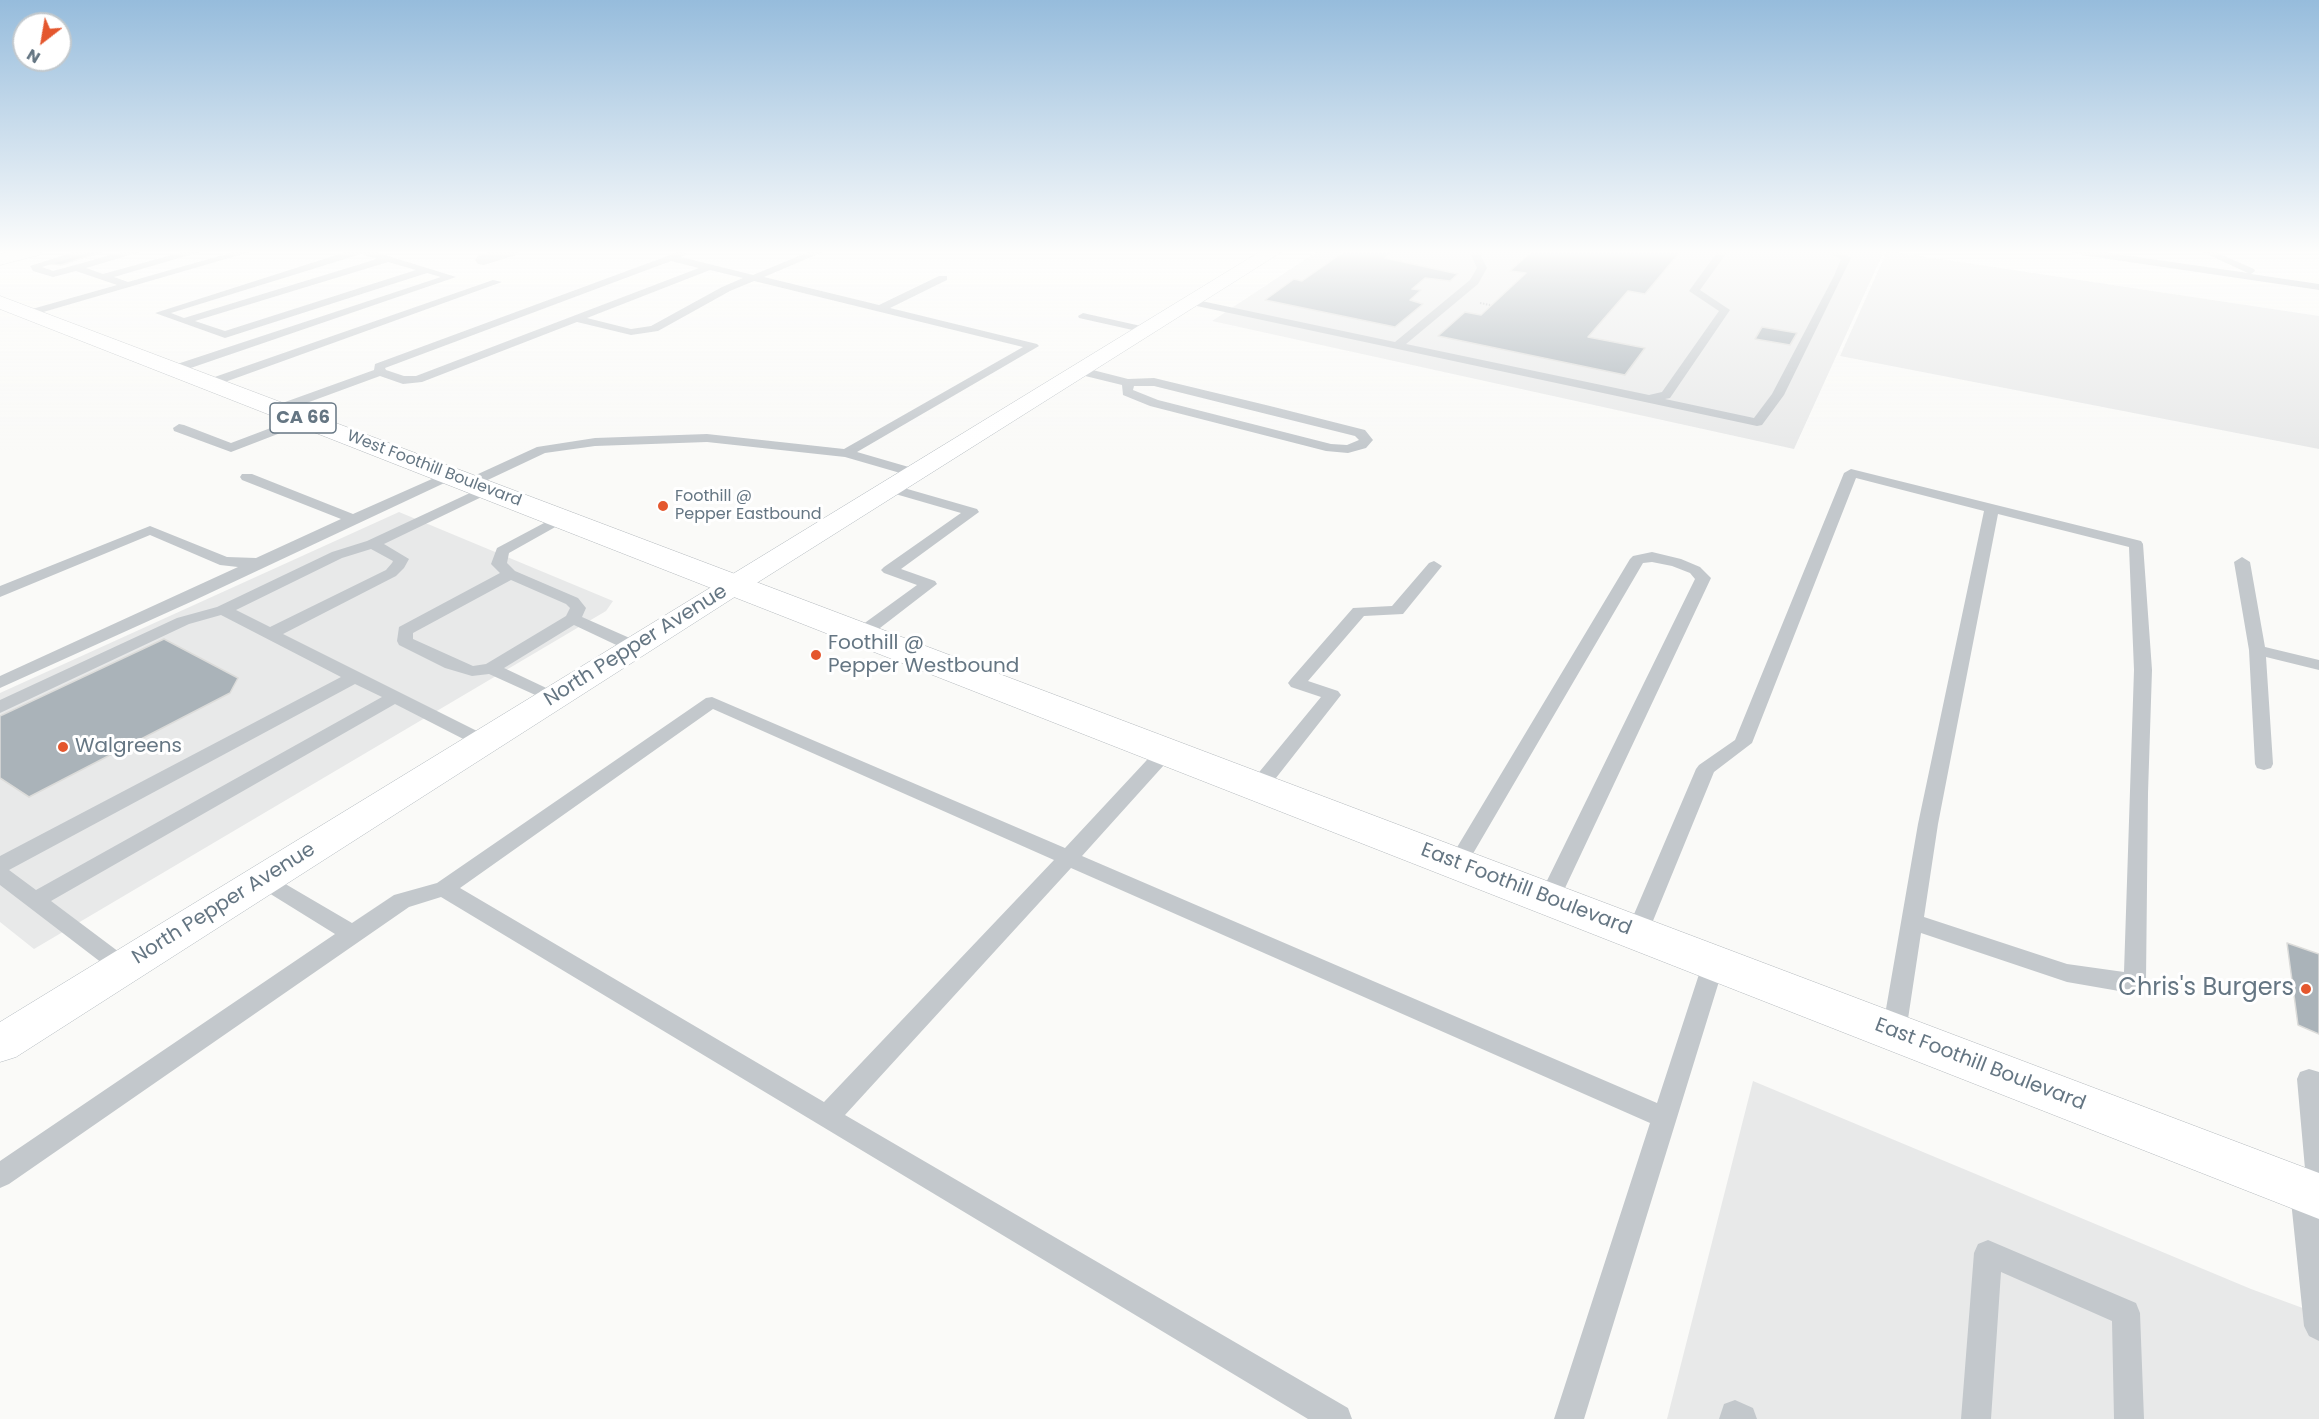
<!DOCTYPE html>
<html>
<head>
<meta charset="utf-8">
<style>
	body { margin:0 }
	#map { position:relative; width:2319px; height:1419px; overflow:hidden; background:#fafaf8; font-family:Poppins,sans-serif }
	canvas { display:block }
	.north { position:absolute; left:12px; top:12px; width:60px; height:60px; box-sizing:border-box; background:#fff; border:2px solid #c1c8cd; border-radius:50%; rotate:211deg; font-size:16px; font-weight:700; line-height:24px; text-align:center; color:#657683 }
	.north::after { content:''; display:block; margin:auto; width:21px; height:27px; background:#e4572e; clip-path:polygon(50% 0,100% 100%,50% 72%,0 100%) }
</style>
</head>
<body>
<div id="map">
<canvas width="2319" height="1419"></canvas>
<div class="north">N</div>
</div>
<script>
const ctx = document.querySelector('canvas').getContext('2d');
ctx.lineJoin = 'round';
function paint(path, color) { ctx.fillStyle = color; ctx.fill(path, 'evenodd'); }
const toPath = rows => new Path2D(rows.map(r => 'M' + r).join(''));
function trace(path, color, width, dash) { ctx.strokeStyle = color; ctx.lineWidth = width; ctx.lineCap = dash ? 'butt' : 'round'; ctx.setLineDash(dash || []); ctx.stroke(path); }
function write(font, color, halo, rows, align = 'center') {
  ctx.font = font + ' Poppins,sans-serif'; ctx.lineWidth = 6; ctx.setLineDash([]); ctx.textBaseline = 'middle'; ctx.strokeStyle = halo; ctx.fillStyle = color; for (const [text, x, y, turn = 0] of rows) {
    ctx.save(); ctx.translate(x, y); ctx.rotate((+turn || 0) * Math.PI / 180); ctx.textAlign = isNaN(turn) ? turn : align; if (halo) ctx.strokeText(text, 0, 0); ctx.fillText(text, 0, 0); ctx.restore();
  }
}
const built = toPath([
	[1318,251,1884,251,1794,449,1212,321],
	[1887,251,2319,316,2319,449,1840,356],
	[399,512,613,601,606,611,34,949,0,922,0,693],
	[1753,1081,2251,1289,2319,1314,2319,1419,1667,1419]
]);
const building = toPath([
	[88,251,101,252,61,265,42,263,88,251],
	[1345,251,1395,251,1385,258,1458,274,1450,281,1425,278,1412,289,1421,290,1410,300,1423,304,1395,327,1265,300,1294,279,1302,281,1345,251],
	[1532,251,1681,251,1645,294,1628,291,1588,337,1645,348,1625,375,1438,336,1465,312,1481,315,1526,273,1510,271,1532,251],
	[1762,327,1797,333,1790,345,1755,339,1762,327],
	[164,639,238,678,230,693,29,797,0,778,0,716,164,639],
	[2287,943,2319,954,2319,1034,2298,1025,2287,943]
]);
const path = toPath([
	[1480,303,1490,305]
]);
const lane = toPath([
	[77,251,93,251,42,267,53,271,126,251,143,251,86,268,103,274,186,251,203,251,114,277,128,282,237,251,253,251,33,315,25,315,25,311,117,285,76,271,53,277,33,271,30,266,77,251],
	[349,251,372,251,456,277,179,372,171,372,169,369,171,366,441,277,427,273,225,338,155,313,349,251],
	[361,254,377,259,184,318,171,313,361,254],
	[388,262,416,270,225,331,195,321,388,262],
	[681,251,686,254,681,257,753,275,811,251,825,251,764,277,879,305,939,276,947,276,947,280,890,308,1037,344,1039,346,857,452,919,470,921,473,914,477,845,457,707,442,595,446,545,453,475,486,465,486,463,483,465,480,537,447,595,438,707,434,844,449,1023,347,754,281,730,291,658,331,631,335,577,322,422,382,403,384,380,376,282,412,274,412,272,409,274,406,374,370,375,364,681,251],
	[671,261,699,268,416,376,404,376,386,370,385,368,671,261],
	[710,270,743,278,722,287,651,326,631,329,587,318,710,270],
	[1475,251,1486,251,1481,256,1487,268,1478,284,1406,344,1649,395,1662,392,1719,311,1689,291,1718,251,1728,251,1700,290,1730,310,1670,398,1665,399,1754,418,1772,394,1834,276,1841,259,1825,251,1838,251,1851,258,1784,395,1762,425,1757,426,1192,305,1187,302,1192,299,1395,342,1470,280,1477,268,1471,255,1475,251],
	[2070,251,2096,251,2248,273,2200,251,2213,251,2254,269,2255,271,2251,274,2319,284,2319,290,2075,254,2070,251],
	[493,280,502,282,214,386,210,387,204,383,206,380,493,280],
	[1083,313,1150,328,1152,330,1146,333,1079,318,1078,316,1083,313],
	[1081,367,1128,379,1154,378,1270,406,1365,430,1373,440,1366,448,1348,453,1326,451,1150,406,1123,395,1122,385,1077,374,1075,371,1081,367],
	[1134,386,1154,386,1355,436,1359,440,1347,445,1331,444,1158,400,1133,390,1134,386],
	[305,415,311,419,309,422,231,452,174,431,173,428,179,424,184,425,231,443,305,415],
	[1851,469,2141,541,2143,544,2152,670,2148,793,2146,980,2143,986,2119,991,2067,982,1921,933,1906,1032,1902,1039,1894,1042,1886,1039,1882,1032,1918,824,1984,511,1856,478,1752,743,1714,772,1648,933,1645,939,1637,941,1629,939,1626,933,1696,769,1699,765,1735,740,1844,473,1851,469],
	[1998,514,2129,547,2134,670,2124,972,2067,964,1924,917,1938,824,1998,514],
	[450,471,457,475,455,478,195,600,0,688,0,676,238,567,220,565,150,535,0,597,0,586,150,526,227,557,256,558,341,519,242,480,240,477,242,474,252,474,353,514,450,471],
	[890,484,977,509,979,512,901,569,935,581,937,584,867,638,861,639,855,638,853,634,855,630,917,585,884,573,881,570,884,567,961,513,885,491,883,488,890,484],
	[487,485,494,489,492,492,384,544,409,559,404,568,396,576,283,634,491,738,493,742,491,746,477,746,395,704,51,901,131,961,134,967,131,973,123,976,115,973,0,885,0,856,341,677,221,615,189,624,0,713,0,700,177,618,217,607,332,552,367,541,487,485],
	[371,549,393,561,392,563,386,570,270,627,236,610,342,558,371,549],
	[355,684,382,697,36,890,9,870,355,684],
	[561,514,566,515,568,518,566,521,509,553,507,563,515,571,578,598,586,608,582,617,641,643,643,647,641,651,629,651,574,625,504,668,559,694,562,698,559,702,553,703,489,674,472,676,445,668,399,645,397,641,399,627,500,573,491,564,497,548,561,514],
	[511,580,566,604,570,608,566,616,486,664,473,666,413,639,413,633,511,580],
	[1652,552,1681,559,1700,567,1711,578,1557,905,1549,907,1541,905,1538,899,1695,579,1690,573,1672,566,1652,562,1643,563,1464,869,1457,871,1450,869,1447,864,1630,559,1633,556,1652,552],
	[2242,557,2250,562,2265,647,2319,660,2319,670,2266,657,2273,764,2271,768,2264,770,2257,768,2255,764,2249,650,2234,562,2242,557],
	[1434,561,1442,566,1403,614,1364,616,1308,681,1338,691,1341,695,1265,792,1258,793,1251,792,1248,787,1251,782,1321,697,1291,687,1288,683,1291,679,1353,608,1392,606,1429,563,1434,561],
	[712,697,1065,848,1159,747,1173,747,1175,751,1173,755,1082,856,1657,1103,1703,962,1706,956,1714,953,1722,956,1725,962,1584,1419,1554,1419,1650,1123,1071,868,845,1115,1348,1408,1352,1419,1308,1419,441,897,409,907,9,1184,0,1188,0,1161,335,934,256,885,252,880,256,875,263,872,270,875,352,923,394,895,437,883,706,698,712,697],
	[713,709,1054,860,824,1102,460,888,713,709],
	[2309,1069,2319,1072,2319,1192,2316,1191,2319,1211,2319,1341,2309,1336,2304,1326,2290,1191,2294,1182,2306,1180,2297,1079,2300,1072,2309,1069],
	[1988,1240,2136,1303,2140,1313,2144,1419,2114,1419,2112,1321,2001,1272,1991,1419,1961,1419,1974,1253,1978,1244,1988,1240],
	[1735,1400,1753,1408,1757,1419,1719,1419,1724,1404,1735,1400]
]);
const street = toPath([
	[492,251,519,251,516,255,484,265,478,264,475,260,478,256,492,251]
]);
const secondary = toPath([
	[12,251,42,251,39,255,0,265,0,254,12,251],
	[1261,251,1283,251,744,591,16,1057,0,1062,0,1022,1261,251]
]);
const primary = toPath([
	[0,296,2319,1173,2319,1219,0,309,0,296]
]);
const markers = [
	[663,506,6,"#e4572e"],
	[816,655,6,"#e4572e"],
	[63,747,6,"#e4572e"],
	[2306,989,6,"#e4572e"]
];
const farStreetnames = [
	["West Foothill Boulevard",434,469,21]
];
const farPoinames = [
	["Foothill @",675,497],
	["Pepper Eastbound",675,515]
];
const shields = [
	[303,418,66]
];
const shieldNames = [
	["CA 66",303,418]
];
const poiNames = [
	["Foothill @",828,644],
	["Pepper Westbound",828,667],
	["Walgreens",75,747]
];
const streetNames = [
	["North Pepper Avenue",636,646,-32],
	["East Foothill Boulevard",1526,890,21],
	["North Pepper Avenue",224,904,-32],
	["East Foothill Boulevard",1980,1065,21]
];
const nearPoinames = [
	["Chris's Burgers",2294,989]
];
paint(built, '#e8e9e9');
paint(building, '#aab3b9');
trace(building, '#dcdcda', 1.5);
trace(secondary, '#b3babf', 1);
trace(primary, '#b5babe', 1);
trace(path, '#bbbfc2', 2, [1.5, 1.5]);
paint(lane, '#c3c8cc');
paint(street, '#c3c8cc');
paint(secondary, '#fff');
paint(primary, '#fff');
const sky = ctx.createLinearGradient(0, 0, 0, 450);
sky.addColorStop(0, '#96bcdc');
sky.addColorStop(0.56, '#fdfdfc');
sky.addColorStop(1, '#fdfdfc00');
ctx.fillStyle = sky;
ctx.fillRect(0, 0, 2319, 450);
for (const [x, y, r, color] of markers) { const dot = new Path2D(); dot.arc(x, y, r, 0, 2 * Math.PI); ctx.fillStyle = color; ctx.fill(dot); trace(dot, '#fff', 2); }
write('16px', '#657683', '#fff', farStreetnames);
write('16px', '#657683', '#fff', farPoinames, 'left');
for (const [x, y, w] of shields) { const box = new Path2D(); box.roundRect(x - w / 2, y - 15, w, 30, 4.5); ctx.fillStyle = '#fff'; ctx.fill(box); trace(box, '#657683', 1.5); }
write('bold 18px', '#657683', null, shieldNames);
write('20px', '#657683', '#fff', poiNames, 'left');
write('20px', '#657683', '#fff', streetNames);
write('24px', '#657683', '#fff', nearPoinames, 'right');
</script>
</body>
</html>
